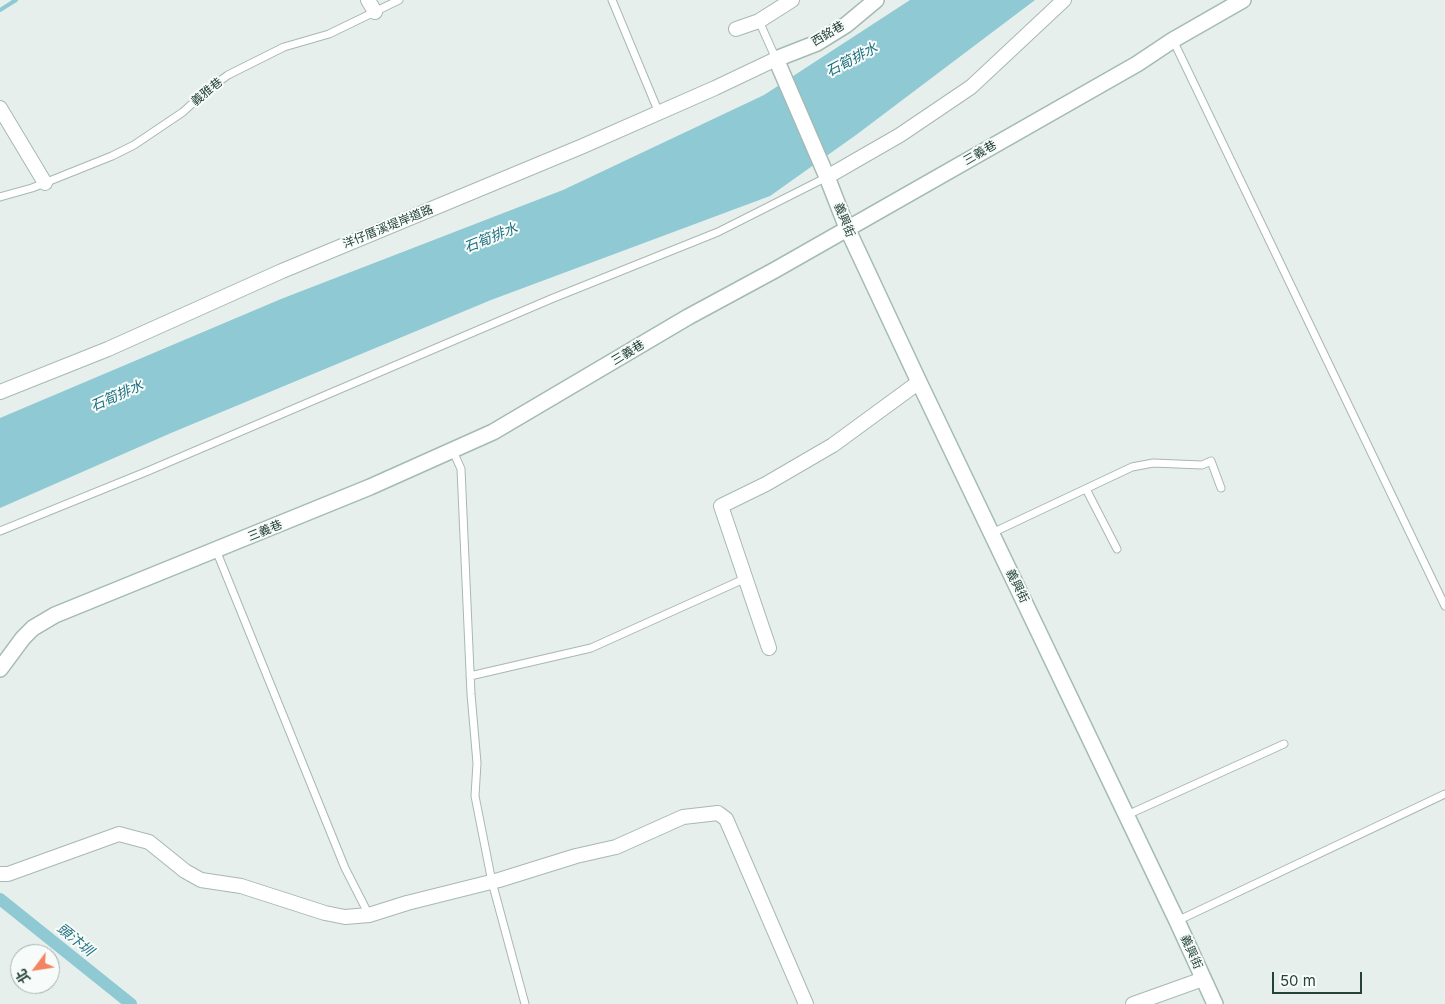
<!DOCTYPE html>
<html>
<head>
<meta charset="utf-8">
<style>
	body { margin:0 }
	#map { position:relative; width:1445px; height:1004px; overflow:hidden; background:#e6efeb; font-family:Inter,"Noto Sans TC",sans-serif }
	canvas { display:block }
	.north { position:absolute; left:10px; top:944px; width:50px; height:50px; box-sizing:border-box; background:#f7fbf9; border:1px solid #a3b1ad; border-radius:50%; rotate:239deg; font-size:14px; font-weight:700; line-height:20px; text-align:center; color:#24423a }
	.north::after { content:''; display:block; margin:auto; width:18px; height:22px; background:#f4845f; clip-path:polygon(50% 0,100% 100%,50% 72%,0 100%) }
	.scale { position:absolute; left:1272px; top:972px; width:90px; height:22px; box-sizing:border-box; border:2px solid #24423a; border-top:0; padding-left:6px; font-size:15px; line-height:18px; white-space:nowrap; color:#24423a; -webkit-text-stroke:4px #f7fbf9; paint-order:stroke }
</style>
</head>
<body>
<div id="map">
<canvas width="1445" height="1004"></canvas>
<div class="north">北</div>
<div class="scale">50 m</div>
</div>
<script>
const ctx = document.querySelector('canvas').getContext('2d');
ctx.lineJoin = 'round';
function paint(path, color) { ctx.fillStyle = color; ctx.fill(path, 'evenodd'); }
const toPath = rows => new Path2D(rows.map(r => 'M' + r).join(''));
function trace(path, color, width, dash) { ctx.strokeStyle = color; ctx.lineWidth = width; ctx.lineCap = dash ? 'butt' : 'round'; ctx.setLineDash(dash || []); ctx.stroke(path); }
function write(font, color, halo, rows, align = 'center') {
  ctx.font = font + ' Inter,"Noto Sans TC",sans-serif'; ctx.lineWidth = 4; ctx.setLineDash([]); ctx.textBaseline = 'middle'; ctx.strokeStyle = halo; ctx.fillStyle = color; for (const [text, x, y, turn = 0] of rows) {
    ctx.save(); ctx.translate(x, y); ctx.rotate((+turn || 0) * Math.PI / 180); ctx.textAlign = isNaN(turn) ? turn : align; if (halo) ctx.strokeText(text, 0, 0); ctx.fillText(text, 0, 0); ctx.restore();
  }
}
const water = toPath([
	[910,0,1035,0,856,135,770,196,491,300,171,433,0,508,0,418,281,299,563,190,764,95]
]);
const stream = toPath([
	[0,10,16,0]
]);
const canal = toPath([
	[0,899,131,1004]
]);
const lane = toPath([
	[612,0,659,113],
	[759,21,776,59],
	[1173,40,1445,606],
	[0,197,32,188,112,156,134,145,183,112,207,90,228,75,284,47,329,34,399,0],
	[453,451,461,469,471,694,477,763,475,796,492,882,525,1004],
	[1086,489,1117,549],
	[0,531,148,471,551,299,718,232,827,177],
	[992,533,1132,467,1153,463,1202,465,1211,461,1221,488],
	[216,550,345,868,369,915],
	[470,676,591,648,744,579],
	[1127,815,1284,744],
	[1177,921,1445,794]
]);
const street = toPath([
	[368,0,375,12],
	[736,29,759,21,792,0],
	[0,108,45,183],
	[827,177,900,135,971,87,1064,0],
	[0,392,108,349,282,271,583,146,715,88,776,59],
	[769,648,721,506,766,484,833,445,919,382],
	[0,874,8,874,119,834,149,842,185,871,201,880,241,886,325,913,345,917,369,915,407,903,499,880,576,856,616,847,683,817,718,813,726,819,733,835,806,1004],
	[1133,1004,1203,979]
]);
const secondary = toPath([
	[876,0,846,25,817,43,776,59,827,177,847,228,919,382,1177,921,1215,1004],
	[0,669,23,638,33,628,55,615,370,487,493,432,688,317,775,270,1137,64,1173,40,1243,0]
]);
const streetNames = [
	["西銘巷",828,34,-31],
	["義雅巷",207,92,-39],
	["三義巷",980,153,-30],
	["義興街",844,220,68],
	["洋仔厝溪堤岸道路",388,227,-22],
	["三義巷",628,353,-31],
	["三義巷",265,531,-22],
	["義興街",1017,586,64],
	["義興街",1191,952,66]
];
const waterNames = [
	["石筍排水",852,60,-28],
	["石筍排水",491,238,-22],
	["石筍排水",117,396,-24],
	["頭汴圳",75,940,39]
];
paint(water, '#8ec9d4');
trace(stream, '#8ec9d4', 4);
trace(canal, '#8ec9d4', 12);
trace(lane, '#a8b8b2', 9);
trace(street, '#a8b8b2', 16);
trace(secondary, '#a4bbb3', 18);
trace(lane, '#fff', 7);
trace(street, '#fff', 14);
trace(secondary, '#fff', 15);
write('12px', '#24423a', '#f7fbf9', streetNames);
write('italic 14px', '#1c6f80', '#f7fbf9', waterNames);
</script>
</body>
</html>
